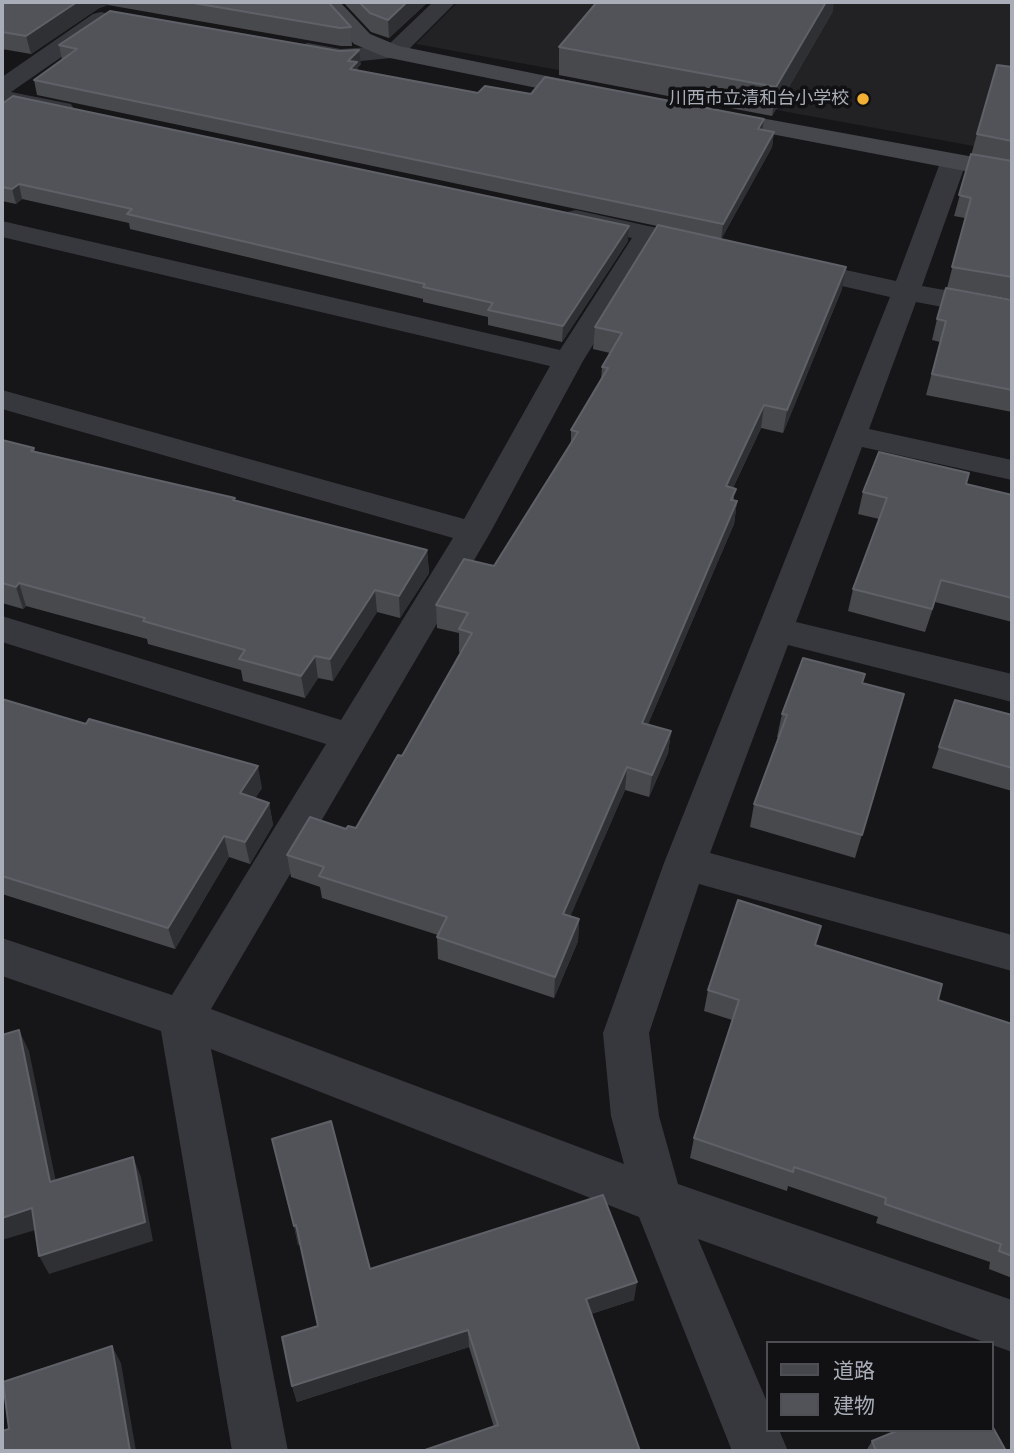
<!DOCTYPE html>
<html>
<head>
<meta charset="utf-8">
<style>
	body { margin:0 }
	#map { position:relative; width:1014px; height:1453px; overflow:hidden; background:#161618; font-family:"Archivo Narrow","Noto Sans JP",sans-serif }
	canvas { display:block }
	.frame { position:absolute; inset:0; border:4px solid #a8adb8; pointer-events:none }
	.legend { position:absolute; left:766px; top:1341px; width:228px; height:91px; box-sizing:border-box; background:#111113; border:2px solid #4d4f55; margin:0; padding:9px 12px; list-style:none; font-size:21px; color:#a8adb8 }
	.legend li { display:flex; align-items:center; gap:14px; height:35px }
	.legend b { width:35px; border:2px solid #4d4f55 }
</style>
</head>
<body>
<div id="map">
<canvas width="1014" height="1453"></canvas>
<div class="frame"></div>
<ul class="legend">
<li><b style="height:9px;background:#45474d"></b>道路</li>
<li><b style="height:19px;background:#525359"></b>建物</li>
</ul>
</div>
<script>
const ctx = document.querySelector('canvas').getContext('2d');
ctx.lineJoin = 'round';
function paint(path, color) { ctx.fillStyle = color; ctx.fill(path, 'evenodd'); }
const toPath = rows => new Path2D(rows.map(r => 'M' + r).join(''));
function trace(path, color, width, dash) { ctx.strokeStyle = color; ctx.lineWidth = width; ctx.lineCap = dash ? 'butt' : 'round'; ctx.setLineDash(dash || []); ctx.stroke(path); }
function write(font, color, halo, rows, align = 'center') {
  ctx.font = font + ' "Archivo Narrow","Noto Sans JP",sans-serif'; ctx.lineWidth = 7; ctx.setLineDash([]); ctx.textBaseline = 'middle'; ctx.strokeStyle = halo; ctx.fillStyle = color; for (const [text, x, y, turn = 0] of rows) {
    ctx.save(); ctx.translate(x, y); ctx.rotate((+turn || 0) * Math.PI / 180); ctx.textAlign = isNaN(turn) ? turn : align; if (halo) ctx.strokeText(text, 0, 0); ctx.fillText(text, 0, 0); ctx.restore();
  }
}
const built = toPath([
	[458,2,1012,2,1012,153,416,44]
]);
const street = toPath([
	[433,2,456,2,401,57,341,63,300,55,297,50,300,45,308,43,341,49,387,46,433,2],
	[101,12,109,14,112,19,109,24,11,92,71,104,74,109,71,114,62,116,2,104,2,77,93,14,101,12],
	[953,155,962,158,966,163,922,286,1012,302,1012,320,916,302,869,429,1012,460,1012,480,862,447,796,622,1012,674,1012,702,788,645,710,853,1012,935,1012,971,699,884,649,1033,659,1116,678,1184,1012,1300,1012,1352,698,1239,767,1402,767,1430,779,1430,788,1451,732,1451,639,1217,211,1049,288,1451,232,1451,161,1031,2,976,2,938,172,995,326,744,2,642,2,616,341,720,453,538,2,409,2,390,464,519,550,366,2,237,2,221,560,350,632,238,567,224,563,218,567,212,576,210,648,226,658,228,661,234,583,361,490,533,211,1009,624,1164,611,1116,603,1033,664,863,890,297,781,272,777,266,781,260,791,258,896,281,940,163,944,158,953,155]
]);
const secondary = toPath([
	[317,2,340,2,370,34,399,46,591,85,599,87,603,92,599,97,591,99,385,57,354,44,317,2],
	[712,109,1012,164,1012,180,703,121,700,116,703,111,712,109]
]);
const wall = toPath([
	[2,2,328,2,351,27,352,46,341,46,108,5,99,8,31,54,2,49],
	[343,2,428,2,389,38,371,32],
	[833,11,772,116,559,75,559,47],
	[59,45,361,64,358,67,358,71,478,93,531,94,774,132,772,147,721,239,842,289,783,433,761,428,733,488,734,500,737,501,734,524,648,724,671,731,668,753,649,797,625,790,570,916,579,919,578,941,554,998,438,959,437,937,438,935,322,898,320,887,291,877,287,855,346,829,356,828,402,756,461,653,459,652,459,633,437,628,436,605,494,566,571,443,571,430,601,380,602,367,610,353,593,349,595,327,657,226,37,95,34,80,62,60],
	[1012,67,1012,299,947,288,965,218,954,216,977,134],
	[2,104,628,241,562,342,488,325,488,317,423,302,423,299,130,229,129,223,22,199,16,204,2,201],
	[1012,300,1012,412,926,395,940,342,932,340,937,319],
	[2,440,34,448,35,451,235,498,235,501,427,550,429,573,400,618,377,612,333,681,318,678,305,698,243,681,241,670,148,644,147,639,26,606,23,609,2,603],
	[966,484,1012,495,1012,622,935,602,925,632,848,611,853,589,879,519,858,514,863,492],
	[862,683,904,694,855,858,750,827,754,804,779,737,777,737,782,714],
	[2,699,262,788,255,798,269,803,273,825,250,864,229,857,175,949,2,894],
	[955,700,1012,715,1012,791,932,768],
	[815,945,938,1000,1012,1024,1012,1278,989,1269,990,1262,876,1223,878,1217,788,1186,787,1191,690,1158,694,1138,732,1020,704,1011,708,990],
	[294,1226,370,1269,634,1300,591,1314,640,1451,494,1427,469,1347,297,1402,292,1386,318,1326,300,1244,298,1245],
	[872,1441,1006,1451,866,1451]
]);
const shadedWall = toPath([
	[77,2,108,2,108,5,99,8,31,54,26,36],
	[407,2,428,2,389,38,388,20],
	[825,2,834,2,833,11,772,116,776,87],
	[359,50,361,64,358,67,358,77,351,84,348,61],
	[764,119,762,134,758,129],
	[774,132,772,147,721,240,723,224],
	[19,184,22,199,16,204,12,189],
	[629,226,628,241,562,342,563,326],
	[846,267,842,289,783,433,787,410],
	[764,405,761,428,723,509,726,486],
	[737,501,734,524,639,745,642,723],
	[427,550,429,573,400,618,399,596],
	[19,583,26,606,23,609,16,587],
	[375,590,377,612,333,681,330,659],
	[315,656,318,678,305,698,301,676],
	[671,731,668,753,649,797,652,775],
	[258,766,262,788,245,815,240,793],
	[627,767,625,790,562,936,563,914],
	[269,803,273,825,250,864,245,842],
	[224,836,229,857,175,949,168,928],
	[579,919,578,941,554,998,555,977],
	[19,1030,29,1051,60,1201,50,1182],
	[133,1157,141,1177,153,1241,49,1274,39,1256],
	[32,1208,42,1228,2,1240,2,1218],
	[296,1225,301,1244,298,1245,294,1226],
	[637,1282,634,1300,584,1316,586,1299],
	[468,1330,469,1347,297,1402,292,1386],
	[112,1346,121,1363,136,1451,130,1451]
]);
const building = toPath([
	[2,2,77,2,26,36,2,32,2,2],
	[188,2,328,2,351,27,340,28,188,2],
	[359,2,407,2,388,20,370,13,359,2],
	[597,2,826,2,776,87,559,47,597,2],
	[110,11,339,51,359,50,348,61,357,62,350,69,478,93,485,86,531,94,545,77,764,119,758,129,774,132,723,224,34,80,77,49,59,45,110,11],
	[997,65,1012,67,1012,141,977,134,997,65],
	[13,96,629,226,563,326,488,310,493,303,423,287,425,284,127,214,132,209,19,184,12,189,2,187,2,104,13,96],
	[971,154,1012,161,1012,277,952,267,971,198,959,195,971,154],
	[658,225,846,267,787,410,764,405,726,486,736,489,731,500,737,501,642,723,671,731,652,775,627,767,563,914,579,919,555,977,437,937,447,917,319,876,324,867,287,855,310,817,346,829,348,826,356,828,398,755,402,756,472,633,459,629,468,613,436,605,464,559,494,566,578,432,571,430,608,368,602,367,622,333,595,327,658,225],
	[946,288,1012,300,1012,390,932,374,946,321,937,319,946,288],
	[2,440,34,448,31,451,235,498,233,500,427,550,399,596,375,590,330,659,315,656,301,676,239,659,245,650,143,621,145,618,19,583,16,587,2,583,2,440],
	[879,452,969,473,966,484,1012,495,1012,598,941,580,932,609,853,589,887,498,863,492,879,452],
	[803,658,865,674,862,683,904,694,862,835,754,804,787,715,782,714,803,658],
	[2,699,86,724,89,719,258,766,240,793,269,803,245,842,224,836,168,928,2,876,2,699],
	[955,700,1012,715,1012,768,939,747,955,700],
	[738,900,821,926,815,945,942,984,938,1000,1012,1024,1012,1256,999,1251,1001,1244,885,1204,886,1198,794,1167,793,1172,694,1138,739,1000,708,990,738,900],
	[19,1030,50,1182,133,1157,145,1222,39,1256,32,1208,2,1218,2,1035,19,1030],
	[331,1121,370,1269,603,1195,637,1282,586,1299,640,1451,422,1451,498,1425,468,1330,292,1386,282,1337,318,1326,296,1225,294,1226,272,1139,331,1121],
	[112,1346,130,1451,2,1451,2,1431,9,1429,3,1382,112,1346],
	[991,1424,1006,1451,876,1451,872,1441,899,1430,991,1430,991,1424]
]);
const markers = [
	[863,99,7,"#f2b134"]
];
const farPoinames = [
	["川西市立清和台小学校",849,99]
];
paint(built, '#222225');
paint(street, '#37383d');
paint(secondary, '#45474d');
paint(wall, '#47494d');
paint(shadedWall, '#2f3033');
paint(building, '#525359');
trace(building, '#5f6168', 2);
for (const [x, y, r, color] of markers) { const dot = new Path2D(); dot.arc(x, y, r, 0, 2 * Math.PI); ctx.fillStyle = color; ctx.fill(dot); trace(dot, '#111113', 2.5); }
write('18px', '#a8adb8', '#111113', farPoinames, 'right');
</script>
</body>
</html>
